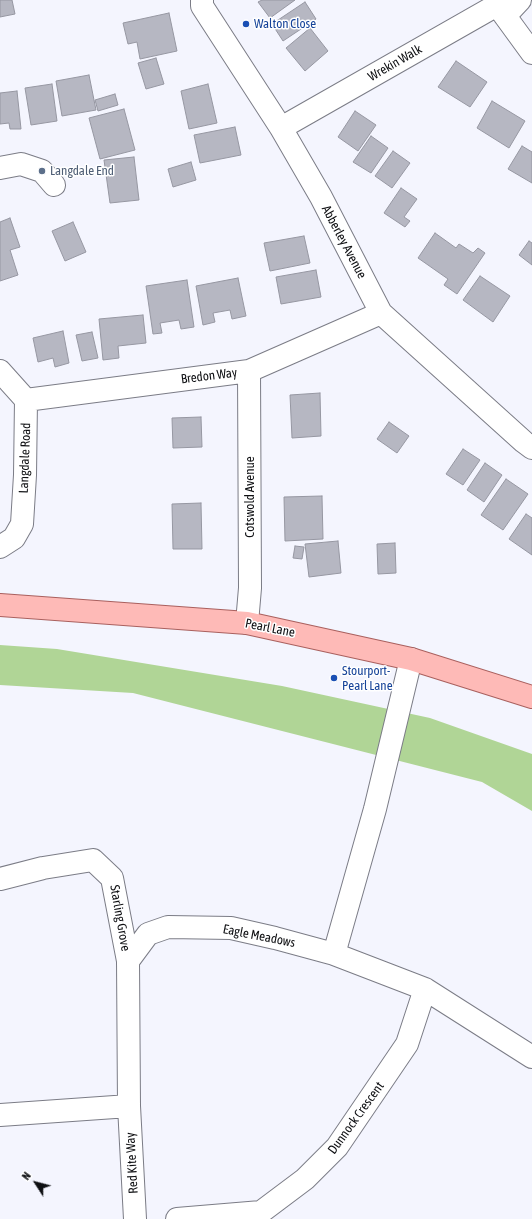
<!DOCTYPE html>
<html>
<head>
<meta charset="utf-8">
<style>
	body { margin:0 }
	#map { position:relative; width:532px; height:1219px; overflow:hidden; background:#f4f5fe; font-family:"Asap Condensed",sans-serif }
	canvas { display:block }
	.north { position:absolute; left:16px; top:1163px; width:40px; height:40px; -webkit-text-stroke:3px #fff; paint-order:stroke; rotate:306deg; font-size:11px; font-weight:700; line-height:16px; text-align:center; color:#0e0f12 }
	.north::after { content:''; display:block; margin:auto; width:14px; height:18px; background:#0e0f12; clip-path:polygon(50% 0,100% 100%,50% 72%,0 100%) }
</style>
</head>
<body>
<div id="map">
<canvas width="532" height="1219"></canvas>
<div class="north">N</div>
</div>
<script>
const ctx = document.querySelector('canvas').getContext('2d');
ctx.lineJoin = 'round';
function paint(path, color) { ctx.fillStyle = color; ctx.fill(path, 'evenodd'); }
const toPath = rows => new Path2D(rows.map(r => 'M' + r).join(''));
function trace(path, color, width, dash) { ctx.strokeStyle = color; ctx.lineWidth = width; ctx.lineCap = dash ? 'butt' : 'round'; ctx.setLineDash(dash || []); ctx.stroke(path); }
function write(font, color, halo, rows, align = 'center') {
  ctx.font = font + ' "Asap Condensed",sans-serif'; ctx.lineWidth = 3; ctx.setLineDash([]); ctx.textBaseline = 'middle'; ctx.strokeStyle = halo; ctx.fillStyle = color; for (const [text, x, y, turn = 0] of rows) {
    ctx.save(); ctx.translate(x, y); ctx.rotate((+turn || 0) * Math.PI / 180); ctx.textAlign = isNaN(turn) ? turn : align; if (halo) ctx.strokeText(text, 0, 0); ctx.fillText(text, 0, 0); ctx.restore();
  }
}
const forest = toPath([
	[0,645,57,649,282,686,430,718,532,754,532,811,482,782,133,693,0,685]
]);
const building = toPath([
	[0,0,12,0,15,14,0,17,0,0],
	[262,0,295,0,270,18,258,2,262,0],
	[305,2,316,19,283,41,272,24,305,2],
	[169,13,177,51,140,59,137,42,128,44,123,23,169,13],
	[310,28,328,51,305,71,286,48,310,28],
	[156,58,164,84,146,89,138,63,156,58],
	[456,61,487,82,470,107,438,87,456,61],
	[89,75,96,110,62,116,56,81,89,75],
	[52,84,57,121,31,125,25,88,52,84],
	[208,84,217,123,189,129,181,91,208,84],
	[17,91,21,129,10,129,9,123,0,124,0,93,17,91],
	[115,94,118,105,98,111,95,100,115,94],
	[492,101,525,121,509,148,477,128,492,101],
	[124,109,135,150,100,159,89,118,124,109],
	[355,111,376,125,358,151,338,137,355,111],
	[235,127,241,155,200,163,194,135,235,127],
	[371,136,388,148,371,173,353,162,371,136],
	[522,146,532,152,532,183,508,169,522,146],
	[393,151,410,163,392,188,375,176,393,151],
	[134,157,139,200,110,203,104,160,134,157],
	[191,162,196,180,173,187,168,169,191,162],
	[401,188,417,199,404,217,410,221,405,227,384,213,401,188],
	[10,218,20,247,10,250,18,275,0,281,0,222,10,218],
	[73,222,86,252,65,261,52,231,73,222],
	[435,233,456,248,459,244,473,253,478,248,485,253,457,294,444,285,448,279,418,258,435,233],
	[304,236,310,263,270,271,264,243,304,236],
	[529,241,532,243,532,265,519,255,529,241],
	[316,270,321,297,281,304,276,277,316,270],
	[480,276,510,296,493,322,463,300,480,276],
	[238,278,246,316,232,319,230,310,213,313,215,322,203,325,196,286,238,278],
	[187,280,194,327,181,329,179,320,160,323,162,333,153,334,146,286,187,280],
	[143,315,146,343,118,346,119,358,103,360,99,319,143,315],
	[63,331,69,363,55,367,53,358,38,362,33,338,63,331],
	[92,332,98,358,82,361,76,335,92,332],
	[320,393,321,436,292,438,290,395,320,393],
	[201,417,202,447,173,448,172,418,201,417],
	[389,422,409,436,397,453,377,439,389,422],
	[463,449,480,460,463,485,446,474,463,449],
	[485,463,502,475,484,502,467,490,485,463],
	[506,479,528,494,503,530,481,515,506,479],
	[322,496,323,539,285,541,284,497,322,496],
	[201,503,202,549,173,549,172,504,201,503],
	[526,514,532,518,532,555,509,539,526,514],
	[338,541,341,573,309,577,305,544,338,541],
	[395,543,396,573,378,574,377,544,395,543],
	[295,546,304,547,302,559,293,558,295,546]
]);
const minor = toPath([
	[202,0,202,6,281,128,321,197,381,313,524,442,532,448],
	[505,16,520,0],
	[281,128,497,5,532,53],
	[0,168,21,164,42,171,54,185],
	[0,371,26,400,25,475,22,524,14,538,0,547],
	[26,400,249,371,381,313],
	[247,623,250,588,249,371],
	[0,879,43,868,93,860,112,878,128,961],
	[334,954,375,809,411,659],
	[129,1106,135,1219],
	[0,1115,129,1106,128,961,148,934,168,927,231,928,275,938,334,954,425,989,532,1057],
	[177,1219,261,1212,305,1179,337,1147,407,1044,425,989]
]);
const major = toPath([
	[0,605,247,623,411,659,532,697]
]);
const markers = [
	[246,24,4,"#1a4fb4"],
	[42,171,4,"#5c6f8a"],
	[334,678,4,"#1a4fb4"]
];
const transitNames = [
	["Walton Close",254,24],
	["Stourport-",342,671],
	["Pearl Lane",342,686]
];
const streetNames = [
	["Wrekin Walk",395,63,-30],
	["Abberley Avenue",344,242,62],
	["Bredon Way",209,376,-7],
	["Langdale Road",25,458,-88],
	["Cotswold Avenue",250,497,-90],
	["Pearl Lane",270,628,11],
	["Starling Grove",120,918,80],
	["Eagle Meadows",259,936,11],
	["Dunnock Crescent",356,1118,-54],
	["Red Kite Way",132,1163,-93]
];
const serviceNames = [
	["Langdale End",50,171]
];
paint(forest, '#b0d596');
paint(building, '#b6b7c2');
trace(building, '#9697a2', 1);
trace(minor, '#7b7c86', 24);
trace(major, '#a9605e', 24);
trace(minor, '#fff', 22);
trace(major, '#febab7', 22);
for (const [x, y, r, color] of markers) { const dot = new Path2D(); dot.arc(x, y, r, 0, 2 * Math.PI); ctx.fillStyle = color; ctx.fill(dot); trace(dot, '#fff', 1.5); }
write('13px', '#164399', '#fff', transitNames, 'left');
write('13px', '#0e0f12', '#fff', streetNames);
write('13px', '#4e5e75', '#fff', serviceNames, 'left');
</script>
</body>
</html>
